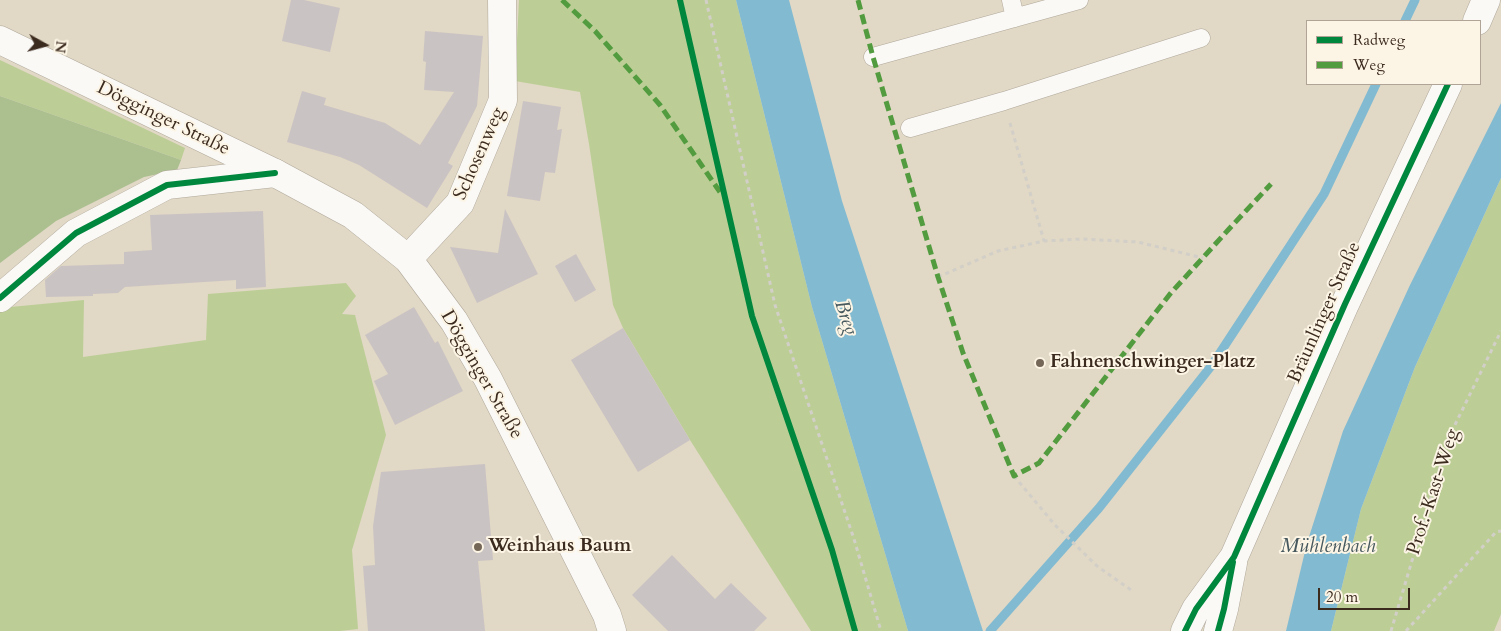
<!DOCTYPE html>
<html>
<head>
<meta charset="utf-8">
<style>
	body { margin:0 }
	#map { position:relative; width:1501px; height:631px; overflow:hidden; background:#e1d8c5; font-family:Cardo,serif }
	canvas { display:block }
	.legend { position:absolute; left:1306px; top:20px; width:175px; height:65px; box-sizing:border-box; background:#fcf5e5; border:1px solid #afa495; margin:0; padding:6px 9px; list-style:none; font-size:15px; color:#3b2a1e }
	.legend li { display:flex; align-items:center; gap:10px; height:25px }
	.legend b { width:25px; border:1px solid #afa495 }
	.north { position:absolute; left:20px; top:20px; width:50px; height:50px; -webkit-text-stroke:4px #fcf5e5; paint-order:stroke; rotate:97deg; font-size:14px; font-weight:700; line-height:20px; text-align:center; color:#3b2a1e }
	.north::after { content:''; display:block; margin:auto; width:18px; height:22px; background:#3b2a1e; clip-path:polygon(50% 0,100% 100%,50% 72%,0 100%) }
	.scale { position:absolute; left:1318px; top:588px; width:92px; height:22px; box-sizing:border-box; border:2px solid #3b2a1e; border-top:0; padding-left:6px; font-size:15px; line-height:18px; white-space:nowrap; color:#3b2a1e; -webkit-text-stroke:4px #fcf5e5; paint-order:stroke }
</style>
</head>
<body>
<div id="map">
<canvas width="1501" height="631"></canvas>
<ul class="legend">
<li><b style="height:6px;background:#00873e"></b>Radweg</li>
<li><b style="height:6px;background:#529c3f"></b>Weg</li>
</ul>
<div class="north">N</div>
<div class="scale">20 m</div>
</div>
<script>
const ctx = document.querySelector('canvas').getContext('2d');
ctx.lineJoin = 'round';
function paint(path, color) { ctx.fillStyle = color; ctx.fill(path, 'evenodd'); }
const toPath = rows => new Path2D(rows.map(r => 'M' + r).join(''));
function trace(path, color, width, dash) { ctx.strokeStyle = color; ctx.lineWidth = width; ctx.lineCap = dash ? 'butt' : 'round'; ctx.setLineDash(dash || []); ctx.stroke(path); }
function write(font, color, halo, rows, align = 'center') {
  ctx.font = font + ' Cardo,serif'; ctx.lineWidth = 4; ctx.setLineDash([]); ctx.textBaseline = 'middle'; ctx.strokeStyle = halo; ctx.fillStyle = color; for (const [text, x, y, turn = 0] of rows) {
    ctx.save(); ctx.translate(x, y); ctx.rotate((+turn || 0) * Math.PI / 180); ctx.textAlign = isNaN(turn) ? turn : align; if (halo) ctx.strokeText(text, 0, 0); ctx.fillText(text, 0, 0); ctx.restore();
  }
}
const green = toPath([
	[519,0,736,0,812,307,908,631,811,631,690,440,623,328,613,305,589,144,580,92,515,81],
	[0,60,185,148,181,160,0,96],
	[1501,178,1501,614,1494,631,1331,631,1361,509,1415,367],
	[346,283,356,296,342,314,355,315,386,435,352,550,358,629,340,631,0,631,0,308,84,300,83,357,206,340,208,294]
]);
const forest = toPath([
	[0,96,181,160,177,170,144,177,56,221,0,263]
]);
const water = toPath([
	[736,0,789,0,842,201,983,631,908,631,812,307],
	[1501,103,1501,178,1415,367,1361,509,1331,631,1286,631,1307,543,1343,431,1410,285]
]);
const stream = toPath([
	[1405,21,1415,0],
	[990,631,1099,508,1212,365,1324,194,1376,84]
]);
const building = toPath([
	[291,0,304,0,340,8,330,52,282,41],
	[425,31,483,36,477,106,448,163,453,166,427,208,359,165,340,157,287,142,302,91,326,98,324,105,385,123,420,145,454,92,424,90,426,62,423,61],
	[523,101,561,107,557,130,562,129,555,173,545,172,540,201,507,196],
	[505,209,538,274,477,303,450,247,498,253],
	[263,211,266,287,236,289,236,280,125,287,118,293,93,294,93,296,46,297,45,280,61,266,124,264,124,252,152,250,150,215],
	[576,254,596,290,575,302,555,266],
	[414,307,435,343,438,341,463,391,395,425,374,381,388,374,365,335],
	[623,328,690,440,638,472,571,360],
	[485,464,493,560,478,561,485,631,368,631,363,566,375,565,373,526,381,472],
	[672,555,715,599,731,583,767,618,754,631,668,631,632,595]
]);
const path = toPath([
	[706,0,775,305,854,539,881,631],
	[1010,123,1044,241],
	[938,277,998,251,1044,241,1082,239,1138,242,1203,258],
	[1014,476,1055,525,1097,566,1131,590],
	[1391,631,1449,437,1501,331],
	[1406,631,1496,532,1501,531]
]);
const lane = toPath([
	[1011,0,1015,18],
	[873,57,1079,0],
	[910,128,1004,101,1201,38]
]);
const street = toPath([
	[408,259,460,203,503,100,502,0],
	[0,298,76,233,167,185,275,173]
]);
const secondary = toPath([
	[1477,21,1486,0],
	[0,40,275,173,353,215,408,259,454,321,488,379,607,615,612,631],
	[1185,631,1196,609,1234,557,1345,304,1448,84],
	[1218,631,1224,609,1233,563]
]);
const quiet = toPath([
	[562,0,595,31,660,105,720,192],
	[858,0,873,57,938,277,963,353,1014,476,1039,463,1170,294,1229,229,1271,184]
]);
const cycleway = toPath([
	[680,0,752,316,832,550,855,631],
	[0,298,76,233,167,185,275,173],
	[1185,631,1196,609,1234,557,1345,304,1448,84],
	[1218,631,1224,609,1233,562]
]);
const markers = [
	[1040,363,5,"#756758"],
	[478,547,5,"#756758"]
];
const streetNames = [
	["Dögginger Straße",163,119,26],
	["Schosenweg",480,154,-66],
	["Bräunlinger Straße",1325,313,-66],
	["Dögginger Straße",481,375,60],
	["Prof.-Kast-Weg",1434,492,-72]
];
const poiNames = [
	["Fahnenschwinger-Platz",1050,363],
	["Weinhaus Baum",488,547]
];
const waterNames = [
	["Breg",845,318,72],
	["Mühlenbach",1328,547]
];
paint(green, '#bcce96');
paint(forest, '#abbf8f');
paint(water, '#82bbd1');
trace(stream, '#82bbd1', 9);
paint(building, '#cac3c3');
trace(lane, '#b0a89b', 19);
trace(street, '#b0a89b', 29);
trace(secondary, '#b0a89b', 29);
trace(path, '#d2cfc8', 3, [4, 4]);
trace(lane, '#faf9f6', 18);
trace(street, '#faf9f6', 28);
trace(secondary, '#faf9f6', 28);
trace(quiet, '#529c3f', 5, [10, 5]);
trace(cycleway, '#00873e', 6);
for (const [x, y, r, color] of markers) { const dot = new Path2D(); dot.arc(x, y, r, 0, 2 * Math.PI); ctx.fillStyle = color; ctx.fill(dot); trace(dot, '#fcf5e5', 2); }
write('19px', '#3b2a1e', '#fcf5e5', streetNames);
write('bold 19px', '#3b2a1e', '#fcf5e5', poiNames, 'left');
write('italic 20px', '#46585e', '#fcf5e5', waterNames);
</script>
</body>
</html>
